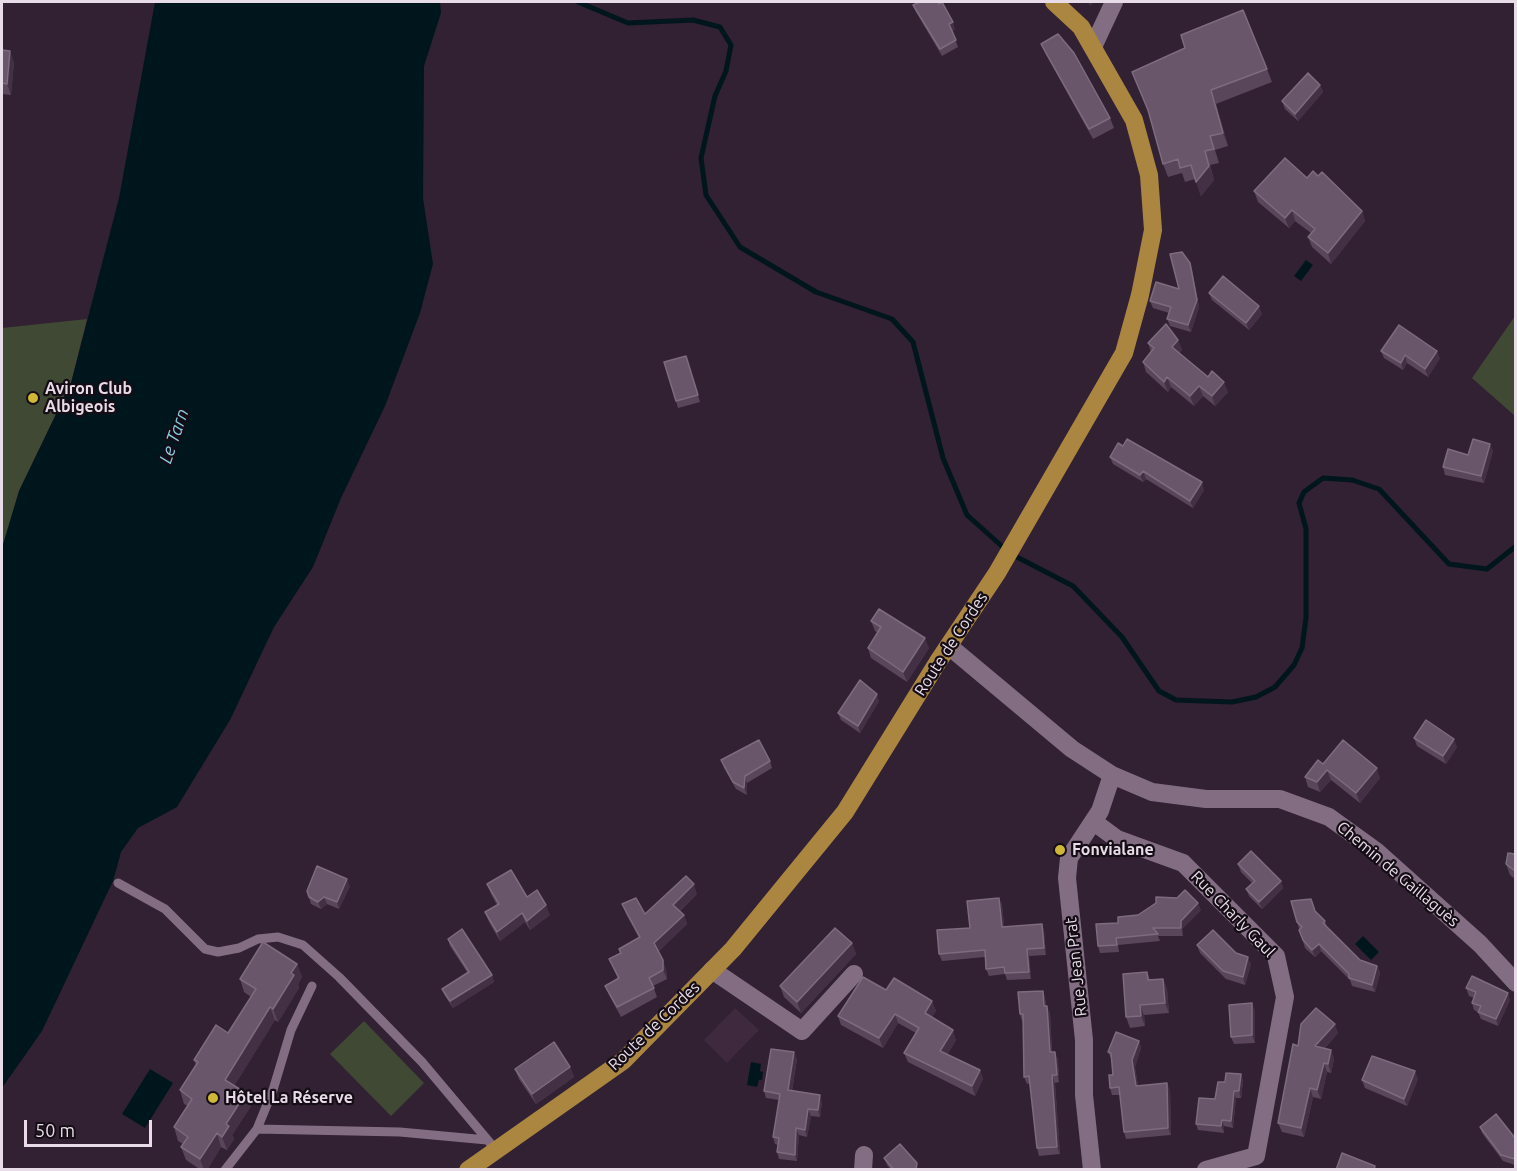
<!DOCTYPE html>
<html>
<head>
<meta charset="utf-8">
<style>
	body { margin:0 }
	#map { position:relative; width:1517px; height:1171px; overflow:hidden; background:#322033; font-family:Ubuntu,sans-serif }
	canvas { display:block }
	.frame { position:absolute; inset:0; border:3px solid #e8dce8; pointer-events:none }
	.scale { position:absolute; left:24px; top:1120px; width:128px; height:27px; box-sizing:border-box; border:3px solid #e8dce8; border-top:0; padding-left:8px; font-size:18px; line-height:21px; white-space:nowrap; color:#e8dce8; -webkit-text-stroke:4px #150d15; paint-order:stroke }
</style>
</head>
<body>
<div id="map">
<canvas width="1517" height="1171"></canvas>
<div class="frame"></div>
<div class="scale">50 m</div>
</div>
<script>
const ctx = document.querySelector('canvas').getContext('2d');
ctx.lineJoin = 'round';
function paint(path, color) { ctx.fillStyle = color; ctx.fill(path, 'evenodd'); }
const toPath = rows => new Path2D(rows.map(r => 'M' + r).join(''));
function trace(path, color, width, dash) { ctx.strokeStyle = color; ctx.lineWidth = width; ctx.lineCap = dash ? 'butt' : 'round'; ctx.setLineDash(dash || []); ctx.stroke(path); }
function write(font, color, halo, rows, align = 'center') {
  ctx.font = font + ' Ubuntu,sans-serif'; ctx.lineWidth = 4.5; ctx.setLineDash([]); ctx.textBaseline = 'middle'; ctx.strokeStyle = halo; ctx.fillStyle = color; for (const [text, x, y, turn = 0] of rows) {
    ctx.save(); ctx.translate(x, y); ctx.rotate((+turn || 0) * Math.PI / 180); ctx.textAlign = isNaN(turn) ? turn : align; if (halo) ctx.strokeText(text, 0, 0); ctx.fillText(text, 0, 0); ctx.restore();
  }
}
const built = toPath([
	[735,1008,759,1030,727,1063,704,1040]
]);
const green = toPath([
	[1515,316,1515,416,1472,378],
	[87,319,71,383,19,491,2,548,2,328],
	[364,1021,424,1083,391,1116,330,1054]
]);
const water = toPath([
	[155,2,440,2,441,13,424,66,423,198,433,264,420,313,385,406,341,498,313,567,274,627,230,720,177,807,138,828,121,852,113,881,42,1031,2,1088,2,548,19,491,71,383,119,198],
	[1306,260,1313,265,1301,281,1294,276],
	[1363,936,1379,952,1371,960,1355,944],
	[751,1062,761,1064,760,1071,763,1072,762,1080,759,1080,757,1087,747,1085],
	[150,1069,173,1083,145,1128,122,1114]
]);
const stream = toPath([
	[578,2,628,23,693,20,720,27,731,45,726,71,715,96,701,158,706,195,740,247,816,292,892,319,913,342,943,458,967,515,1005,549],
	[1013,555,1073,586,1122,637,1159,691,1176,700,1232,702,1256,697,1275,687,1294,665,1302,648,1306,618,1306,529,1299,503,1304,492,1323,478,1352,480,1379,489,1449,564,1487,569,1516,546]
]);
const lane = toPath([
	[118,883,165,909,205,949,218,952,239,948,258,939,278,937,303,945,339,977,422,1062,496,1150],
	[257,1129,273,1090,291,1030,312,986],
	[225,1170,257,1129,400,1132,487,1140]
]);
const street = toPath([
	[1093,47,1114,2],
	[950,647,1072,749,1112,775,1152,792,1206,799,1280,799,1329,817,1376,851,1480,944,1516,983],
	[1094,822,1117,839,1183,863,1276,956,1285,997,1256,1156,1206,1170],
	[712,970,802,1031,854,974],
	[863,1170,864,1155],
	[1092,1170,1084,1095,1084,1040,1067,878,1069,858,1100,811,1112,775]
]);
const primary = toPath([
	[468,1170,623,1061,733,949,845,812,939,660,997,573,1124,353,1140,295,1153,230,1149,175,1134,120,1081,27,1054,2]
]);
const wall = toPath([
	[913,5,955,29,952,31,958,47,942,56,916,12],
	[1041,44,1110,118,1114,128,1093,139,1045,53],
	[2,50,14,62,11,95,2,94],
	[1267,69,1272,82,1216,104,1228,146,1215,150,1219,163,1210,165,1214,180,1201,196,1195,179,1185,182,1182,173,1168,177,1163,164,1150,116,1132,72],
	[1320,85,1323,92,1298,121,1285,109,1282,101],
	[1318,176,1362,211,1365,221,1331,264,1312,247,1308,237,1311,233,1295,221,1289,228,1258,202,1254,191,1307,178],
	[1190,263,1192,270,1199,307,1191,332,1170,326,1167,319,1169,313,1153,308,1150,301,1179,289],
	[1209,293,1262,314,1249,330,1212,300],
	[1178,340,1182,350,1179,353,1228,392,1215,406,1203,396,1194,406,1171,387,1168,392,1146,372,1143,362,1151,352,1148,343],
	[1381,351,1440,358,1428,377,1407,363,1403,370,1384,358],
	[686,356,700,402,678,408,676,401],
	[1493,451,1484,483,1445,475,1443,467,1468,455],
	[1110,457,1204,490,1193,508,1146,479,1143,482,1113,464],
	[871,621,929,648,907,682,871,658,868,648,878,633,875,631],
	[879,701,860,733,841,720,838,713],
	[1414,738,1457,747,1446,764,1417,746],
	[721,760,770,761,772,768,747,783,747,795,736,789,724,768],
	[1323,764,1380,778,1360,803,1331,780,1320,792,1308,787,1305,777],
	[1515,854,1515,879,1510,875,1506,864],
	[1238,864,1281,881,1283,888,1262,909,1249,896,1246,889,1252,883,1241,872],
	[487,884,527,897,550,915,530,930,525,922,500,941,489,922,485,912,497,905,491,894],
	[350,886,339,909,327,904,321,909,311,904,307,891],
	[697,894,680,911,684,915,687,924,658,952,666,969,667,979,653,986,657,997,621,1017,609,995,605,986,618,979,609,959,620,953,619,949,639,938,626,914,622,904,645,914],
	[999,898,1002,905,1004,927,1042,924,1044,931,1046,955,1029,956,1031,979,1007,980,1005,974,989,976,986,969,985,957,942,961,939,954,970,928],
	[1201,910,1183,928,1183,936,1158,936,1160,941,1118,945,1119,952,1100,953,1098,946,1118,923],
	[1315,911,1325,921,1327,927,1360,960,1377,966,1380,973,1375,992,1352,986,1350,980,1321,951,1315,957,1305,948,1297,922],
	[448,939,492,975,494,982,453,1008,445,996,442,989,467,972,450,946],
	[852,943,856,954,801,1013,784,997,780,986],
	[1197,945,1236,953,1251,964,1245,985,1226,979,1200,953],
	[297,964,302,977,298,984,299,988,278,1022,275,1020,234,1086,251,1106,232,1135,234,1139,227,1150,221,1147,207,1170,201,1170,186,1160,181,1147,183,1144,178,1141,174,1127,188,1106,184,1104,180,1090,196,1065,194,1060,228,1033,251,997,244,992,240,979],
	[1147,972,1150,980,1163,979,1167,989,1169,1013,1144,1015,1145,1026,1130,1028,1126,1017],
	[1466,988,1510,1000,1498,1026,1481,1019,1478,1012,1474,1010,1472,1003,1474,998,1469,996],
	[886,990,932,1001,936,1011,932,1017,956,1040,947,1055,980,1070,983,1079,975,1096,908,1062,904,1053,916,1033,898,1023,883,1048,841,1025,838,1016],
	[1043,991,1045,998,1046,1006,1050,1013,1052,1052,1058,1059,1059,1082,1055,1083,1060,1154,1039,1156,1037,1148,1030,1083,1027,1084,1024,1077,1023,1021,1022,1021,1020,1014],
	[1255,1010,1255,1043,1234,1044,1231,1037],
	[1338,1033,1324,1049,1331,1050,1334,1059,1331,1073,1327,1072,1321,1099,1313,1097,1304,1137,1282,1132,1278,1123,1298,1046],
	[1139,1041,1141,1048,1135,1067,1138,1086,1170,1090,1171,1135,1126,1139,1124,1132,1120,1095,1112,1095,1110,1088,1113,1075,1112,1060,1108,1052],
	[797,1059,792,1091,822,1102,820,1117,811,1116,807,1137,799,1135,797,1161,779,1159,777,1152,778,1145,775,1144,773,1137,779,1100,766,1098,764,1091],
	[570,1067,574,1077,536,1104,519,1079,515,1069],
	[1241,1074,1243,1081,1241,1098,1236,1098,1233,1128,1224,1126,1224,1133,1198,1130,1196,1124,1215,1099,1225,1082],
	[1418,1079,1407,1106,1365,1088,1362,1080],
	[1480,1127,1515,1138,1515,1165,1503,1161,1482,1133],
	[884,1158,920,1170,891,1170,887,1165]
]);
const shadedWall = toPath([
	[1088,2,1094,2,1090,6],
	[953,22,955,29,951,31,949,24],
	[10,51,14,62,11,95,7,84],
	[1320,85,1323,92,1298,121,1295,114],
	[1211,90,1216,104,1228,146,1223,133],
	[1205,151,1214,180,1201,196,1196,182],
	[1292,210,1295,221,1289,228,1285,218],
	[1362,211,1365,221,1331,264,1328,253],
	[1190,263,1192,270,1199,307,1191,332,1188,325],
	[1259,306,1262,314,1249,330,1246,323],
	[1178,340,1182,350,1176,357,1172,347],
	[1437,351,1440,358,1428,377,1425,369],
	[1405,355,1407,363,1403,370,1401,363],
	[1167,377,1171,387,1168,392,1164,382],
	[1224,382,1228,392,1215,406,1212,396],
	[1199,386,1203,396,1194,406,1190,396],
	[1490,444,1493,451,1484,483,1481,476],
	[1143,471,1146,479,1143,482,1140,475],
	[1202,482,1204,490,1193,508,1190,501],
	[925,638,929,648,907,682,903,672],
	[877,694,879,701,860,733,858,726],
	[1454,739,1457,747,1446,764,1443,756],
	[1377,768,1380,778,1360,803,1356,793],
	[1327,770,1331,780,1320,792,1317,782],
	[745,776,747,783,747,795,744,788],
	[347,879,350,886,339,909,337,902],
	[1281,881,1283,888,1262,909,1259,902],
	[694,884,697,894,676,914,673,905],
	[324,897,327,904,321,909,318,902],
	[999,898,1002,905,1005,934,1002,927],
	[1198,903,1201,910,1183,928,1183,936,1181,928,1181,921],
	[546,905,550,915,530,930,527,921],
	[522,913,525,922,500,941,497,932],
	[684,915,687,924,657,953,654,943],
	[1042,924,1044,931,1046,955,1044,948],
	[852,943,856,954,801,1013,797,1002],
	[1319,944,1321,951,1315,957,1312,950],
	[1027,949,1029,956,1031,979,1029,972],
	[1248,957,1251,964,1245,985,1243,977],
	[663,960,666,969,667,979,663,970],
	[297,964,302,977,298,984,299,988,278,1022,273,1009,291,973],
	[1377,966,1380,973,1375,992,1372,985],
	[492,975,494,982,453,1008,450,1001],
	[1163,979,1167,989,1169,1013,1165,1003],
	[1043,991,1045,998,1046,1013,1044,1006],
	[1508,993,1510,1000,1498,1026,1496,1019],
	[932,1001,936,1011,929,1023,925,1013],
	[1252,1003,1255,1010,1255,1043,1252,1035],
	[1140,1005,1144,1015,1145,1026,1141,1016],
	[1047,1006,1050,1013,1052,1059,1050,1052],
	[270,1007,275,1020,230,1093,225,1080],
	[895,1014,898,1023,883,1048,879,1038],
	[1335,1024,1338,1033,1318,1055,1315,1046],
	[953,1030,956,1040,943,1061,940,1051],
	[1139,1041,1141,1048,1135,1067,1139,1093,1136,1086,1132,1060],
	[1331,1050,1334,1059,1331,1073,1328,1064],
	[794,1052,797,1059,791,1097,788,1090],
	[1055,1052,1058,1059,1059,1082,1057,1075],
	[1324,1063,1327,1072,1321,1099,1317,1090],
	[570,1067,574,1077,536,1104,532,1094],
	[980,1070,983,1079,975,1096,972,1086],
	[1415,1071,1418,1079,1407,1106,1404,1099],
	[1241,1074,1243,1081,1241,1098,1239,1091],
	[1052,1075,1055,1083,1060,1154,1057,1147],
	[1167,1083,1170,1090,1171,1135,1168,1128],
	[1310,1088,1313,1097,1304,1137,1301,1128],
	[1234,1091,1236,1098,1233,1128,1231,1121],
	[246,1093,251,1106,232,1135,234,1139,227,1150,222,1137,226,1124],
	[820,1095,822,1102,820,1117,818,1110],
	[808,1109,811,1116,807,1137,805,1130],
	[1222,1120,1224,1126,1224,1133,1221,1126],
	[796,1128,799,1135,797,1161,795,1155],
	[217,1133,221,1147,207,1170,204,1170,200,1159]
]);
const building = toPath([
	[920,2,938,2,939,4,942,2,953,22,949,24,956,40,940,49,913,5,920,2],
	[1243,10,1267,69,1211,90,1223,133,1210,136,1214,149,1205,151,1209,166,1196,182,1191,165,1180,168,1178,159,1163,164,1148,110,1132,72,1185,48,1181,35,1243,10],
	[1058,34,1074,53,1110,118,1089,129,1041,44,1058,34],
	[2,50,10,51,7,84,2,83,2,50],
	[1308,73,1320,85,1295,114,1282,101,1308,73],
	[1285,158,1307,178,1313,171,1318,176,1322,172,1362,211,1328,253,1308,237,1315,229,1292,210,1285,218,1254,191,1285,158],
	[1182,252,1190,263,1197,300,1188,325,1167,319,1171,307,1150,301,1156,282,1179,289,1170,254,1182,252],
	[1223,276,1259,306,1246,323,1209,293,1223,276],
	[1166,324,1178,340,1172,347,1208,377,1212,371,1224,382,1212,396,1199,386,1190,396,1167,377,1164,382,1143,362,1154,348,1148,343,1166,324],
	[1399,325,1437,351,1425,369,1405,355,1401,363,1381,351,1399,325],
	[686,356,698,395,676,401,664,362,686,356],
	[1127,439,1202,482,1190,501,1143,471,1140,475,1110,457,1118,443,1123,446,1127,439],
	[1473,439,1490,444,1481,476,1443,467,1448,449,1468,455,1473,439],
	[879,609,925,638,903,672,868,648,881,627,871,621,879,609],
	[860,680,877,694,858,726,838,713,860,680],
	[1426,720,1454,739,1443,756,1414,738,1426,720],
	[759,740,770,761,745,776,744,788,733,782,721,760,759,740],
	[1343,740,1377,768,1356,793,1327,770,1317,782,1305,777,1318,760,1323,764,1343,740],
	[1251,851,1281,881,1259,902,1246,889,1255,881,1238,864,1251,851],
	[1508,853,1515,854,1515,871,1506,864,1508,853],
	[317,866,347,879,337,902,324,897,318,902,309,897,307,891,317,866],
	[511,870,527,897,537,890,546,905,527,921,522,913,497,932,485,912,499,904,487,884,511,870],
	[686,876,694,884,673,905,684,915,654,943,663,960,663,970,649,978,654,988,617,1007,605,986,619,978,609,959,621,953,619,949,640,937,622,904,636,898,645,914,686,876],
	[1185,890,1198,903,1181,921,1181,928,1153,928,1158,934,1116,938,1117,945,1098,946,1096,924,1118,923,1118,917,1138,915,1156,903,1156,897,1177,898,1185,890],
	[999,898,1002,927,1042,924,1044,948,1027,949,1029,972,1005,973,1004,967,986,969,985,950,939,954,937,930,970,928,967,901,999,898],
	[1311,899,1315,911,1325,921,1323,923,1360,960,1377,966,1372,985,1349,978,1349,974,1319,944,1312,950,1303,940,1299,930,1302,927,1297,922,1291,901,1311,899],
	[835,928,852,943,797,1002,780,986,835,928],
	[462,929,492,975,450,1001,442,989,469,972,448,939,462,929],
	[1213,930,1236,953,1248,957,1243,977,1223,971,1197,945,1213,930],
	[263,942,297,964,291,973,294,975,273,1009,270,1007,225,1080,246,1093,226,1124,229,1126,222,1137,217,1133,200,1159,181,1147,188,1137,174,1127,192,1099,180,1090,198,1062,194,1060,216,1025,228,1033,256,989,240,979,263,942],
	[1147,972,1148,980,1163,979,1165,1003,1140,1005,1141,1016,1126,1017,1123,974,1147,972],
	[1472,976,1508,993,1496,1019,1478,1012,1481,1006,1472,1003,1476,992,1466,988,1472,976],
	[863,977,886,990,894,978,932,1001,925,1013,953,1030,940,1051,980,1070,972,1086,904,1053,919,1028,895,1014,879,1038,838,1016,863,977],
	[1043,991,1044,1006,1047,1006,1050,1052,1055,1052,1057,1075,1052,1075,1057,1147,1037,1148,1029,1076,1024,1077,1023,1014,1020,1014,1018,992,1043,991],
	[1252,1003,1252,1035,1231,1037,1229,1005,1252,1003],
	[1316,1008,1335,1024,1315,1046,1331,1050,1328,1064,1324,1063,1317,1090,1310,1088,1301,1128,1278,1123,1293,1044,1298,1046,1301,1024,1316,1008],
	[1116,1032,1139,1041,1132,1060,1136,1086,1167,1083,1168,1128,1124,1132,1119,1087,1110,1088,1109,1075,1113,1075,1111,1053,1108,1052,1116,1032],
	[554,1042,570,1067,532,1094,515,1069,554,1042],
	[771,1049,794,1052,788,1090,820,1095,818,1110,808,1109,805,1130,796,1128,795,1155,777,1152,779,1138,773,1137,780,1094,764,1091,771,1049],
	[1372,1056,1415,1071,1404,1099,1362,1080,1372,1056],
	[1226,1073,1241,1074,1239,1091,1234,1091,1231,1121,1222,1120,1221,1126,1196,1124,1199,1098,1215,1099,1218,1082,1225,1082,1226,1073],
	[1496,1114,1515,1138,1515,1159,1501,1155,1480,1127,1496,1114],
	[900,1144,917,1163,916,1170,894,1170,884,1158,900,1144],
	[1342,1153,1375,1166,1374,1170,1336,1170,1342,1153]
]);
const markers = [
	[33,398,6,"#d0b837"],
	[1060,850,6,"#d0b837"],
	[213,1098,6,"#d0b837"]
];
const poiNames = [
	["Aviron Club",45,389],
	["Albigeois",45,407],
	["Fonvialane",1072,850],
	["Hôtel La Réserve",225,1098]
];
const streetNames = [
	["Route de Cordes",951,644,-57],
	["Chemin de Gaillaguès",1398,874,40],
	["Rue Charly Gaul",1233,914,46],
	["Rue Jean Prat",1076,967,-96],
	["Route de Cordes",654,1026,-44]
];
const waterNames = [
	["Le Tarn",174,436,-71]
];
paint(built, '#3e293f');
paint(green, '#404934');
paint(water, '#00161d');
trace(stream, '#00161d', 5);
trace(lane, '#836d83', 9);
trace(street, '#836d83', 18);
trace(primary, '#aa8640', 18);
paint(wall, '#5a465b');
paint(shadedWall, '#433044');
paint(building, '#69566a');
trace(building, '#7d6b7e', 1.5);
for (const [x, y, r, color] of markers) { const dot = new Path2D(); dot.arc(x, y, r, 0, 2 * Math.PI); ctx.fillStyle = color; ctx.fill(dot); trace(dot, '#150d15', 2); }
write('bold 16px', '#e8dce8', '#150d15', poiNames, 'left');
write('16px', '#e8dce8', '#150d15', streetNames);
write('italic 18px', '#89cce2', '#150d15', waterNames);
</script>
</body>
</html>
